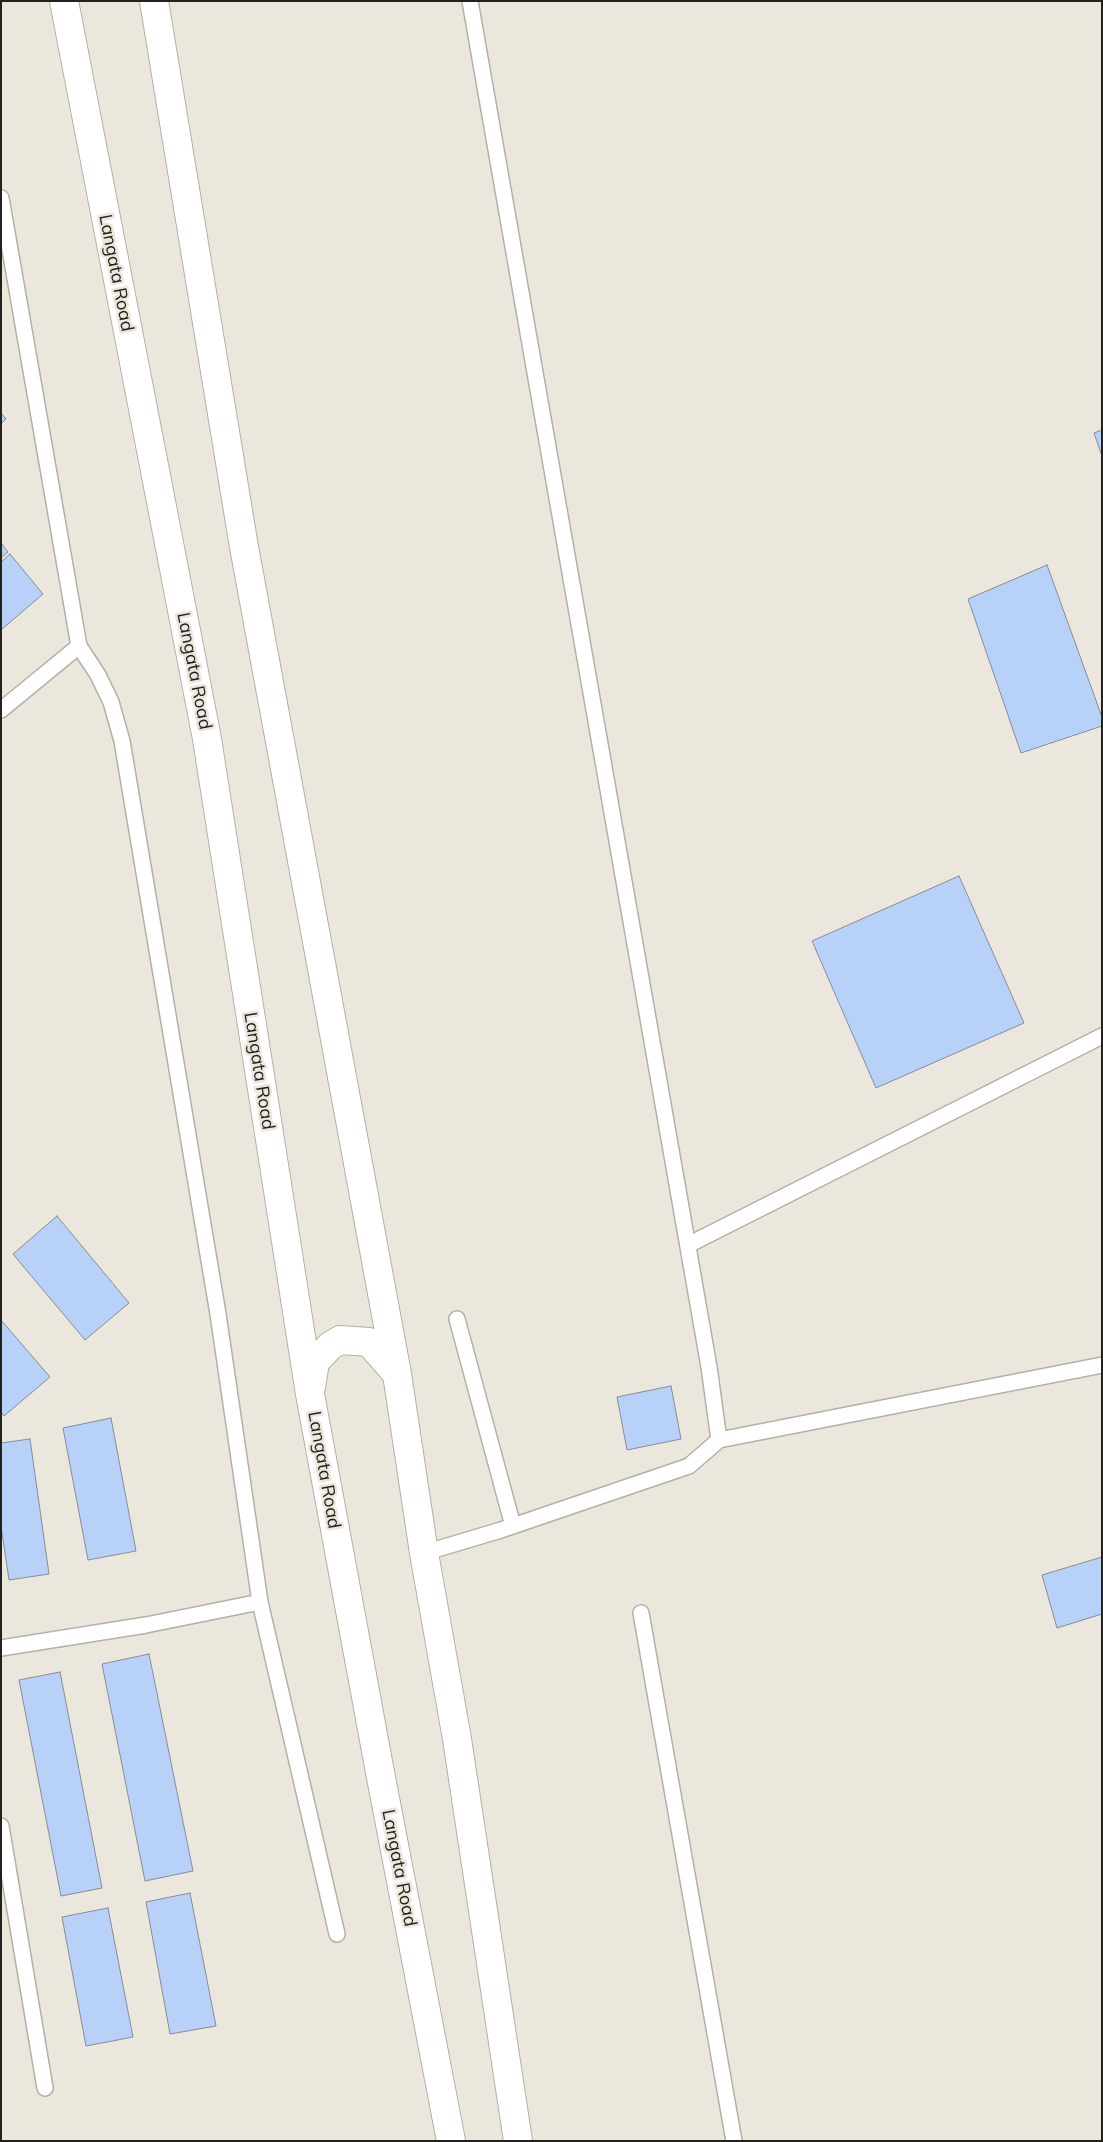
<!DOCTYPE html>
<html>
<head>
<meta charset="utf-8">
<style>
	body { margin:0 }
	#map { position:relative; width:1103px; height:2142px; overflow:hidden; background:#ece7dd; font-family:Mulish,sans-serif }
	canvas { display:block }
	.frame { position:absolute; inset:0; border:2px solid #23211d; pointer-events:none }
</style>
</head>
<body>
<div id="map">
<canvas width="1103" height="2142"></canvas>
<div class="frame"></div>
</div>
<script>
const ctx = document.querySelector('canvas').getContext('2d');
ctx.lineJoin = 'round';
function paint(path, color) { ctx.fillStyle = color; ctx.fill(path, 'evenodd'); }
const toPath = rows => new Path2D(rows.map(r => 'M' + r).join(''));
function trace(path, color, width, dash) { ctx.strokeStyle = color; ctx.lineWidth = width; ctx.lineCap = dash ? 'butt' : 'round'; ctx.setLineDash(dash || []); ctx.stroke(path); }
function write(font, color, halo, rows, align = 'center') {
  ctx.font = font + ' Mulish,sans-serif'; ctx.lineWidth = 5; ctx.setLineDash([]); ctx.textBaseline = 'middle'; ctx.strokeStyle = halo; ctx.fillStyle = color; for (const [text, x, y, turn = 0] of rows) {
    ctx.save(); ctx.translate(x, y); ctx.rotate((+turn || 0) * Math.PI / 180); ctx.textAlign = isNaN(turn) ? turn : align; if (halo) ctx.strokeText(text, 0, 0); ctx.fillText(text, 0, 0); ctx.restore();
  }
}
const building = toPath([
	[1,413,6,419,1,424,1,413],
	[1102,430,1102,456,1094,433,1102,430],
	[1,543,8,552,1,558,1,543],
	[10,554,43,594,1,630,1,562,10,554],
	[1047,565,1102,717,1102,726,1021,753,968,599,1047,565],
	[959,876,1024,1023,876,1088,812,941,959,876],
	[57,1216,129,1303,85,1340,13,1254,57,1216],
	[1,1320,50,1377,4,1416,1,1412,1,1320],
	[671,1386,681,1439,627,1450,617,1397,671,1386],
	[111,1418,136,1551,88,1560,63,1428,111,1418],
	[30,1439,49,1574,9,1580,1,1526,1,1443,30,1439],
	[1102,1557,1102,1614,1057,1628,1042,1575,1102,1557],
	[149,1654,193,1871,145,1881,102,1664,149,1654],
	[60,1672,102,1888,61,1896,19,1680,60,1672],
	[190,1893,216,2026,170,2034,146,1902,190,1893],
	[108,1908,133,2037,86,2046,62,1917,108,1908]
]);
const lane = toPath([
	[470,1,709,1367,719,1440],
	[1,198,79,646,1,710],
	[79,646,98,675,111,702,122,741,218,1314,260,1602,337,1934],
	[688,1245,1102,1036],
	[457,1319,513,1526],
	[424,1553,501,1530,689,1466,719,1440,1102,1365],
	[641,1613,734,2141],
	[1,1648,146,1625,260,1602],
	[1,1826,45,2088]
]);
const secondary = toPath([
	[64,1,207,739,310,1394,379,1767,451,2141],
	[154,1,244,547,397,1374,424,1553,457,1739,518,2141],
	[311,1387,315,1362,330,1346,340,1340,369,1342,397,1374]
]);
const streetNames = [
	["Langata Road",116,273,79],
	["Langata Road",194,671,79],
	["Langata Road",259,1071,81],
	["Langata Road",324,1470,80],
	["Langata Road",399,1868,79]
];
paint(building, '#b7d1f8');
trace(building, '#878c95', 1);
trace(lane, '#b5b0a7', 18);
trace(secondary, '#b5b0a7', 30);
trace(lane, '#fff', 15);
trace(secondary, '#fff', 28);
write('18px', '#23211d', '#ece7dd', streetNames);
</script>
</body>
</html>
